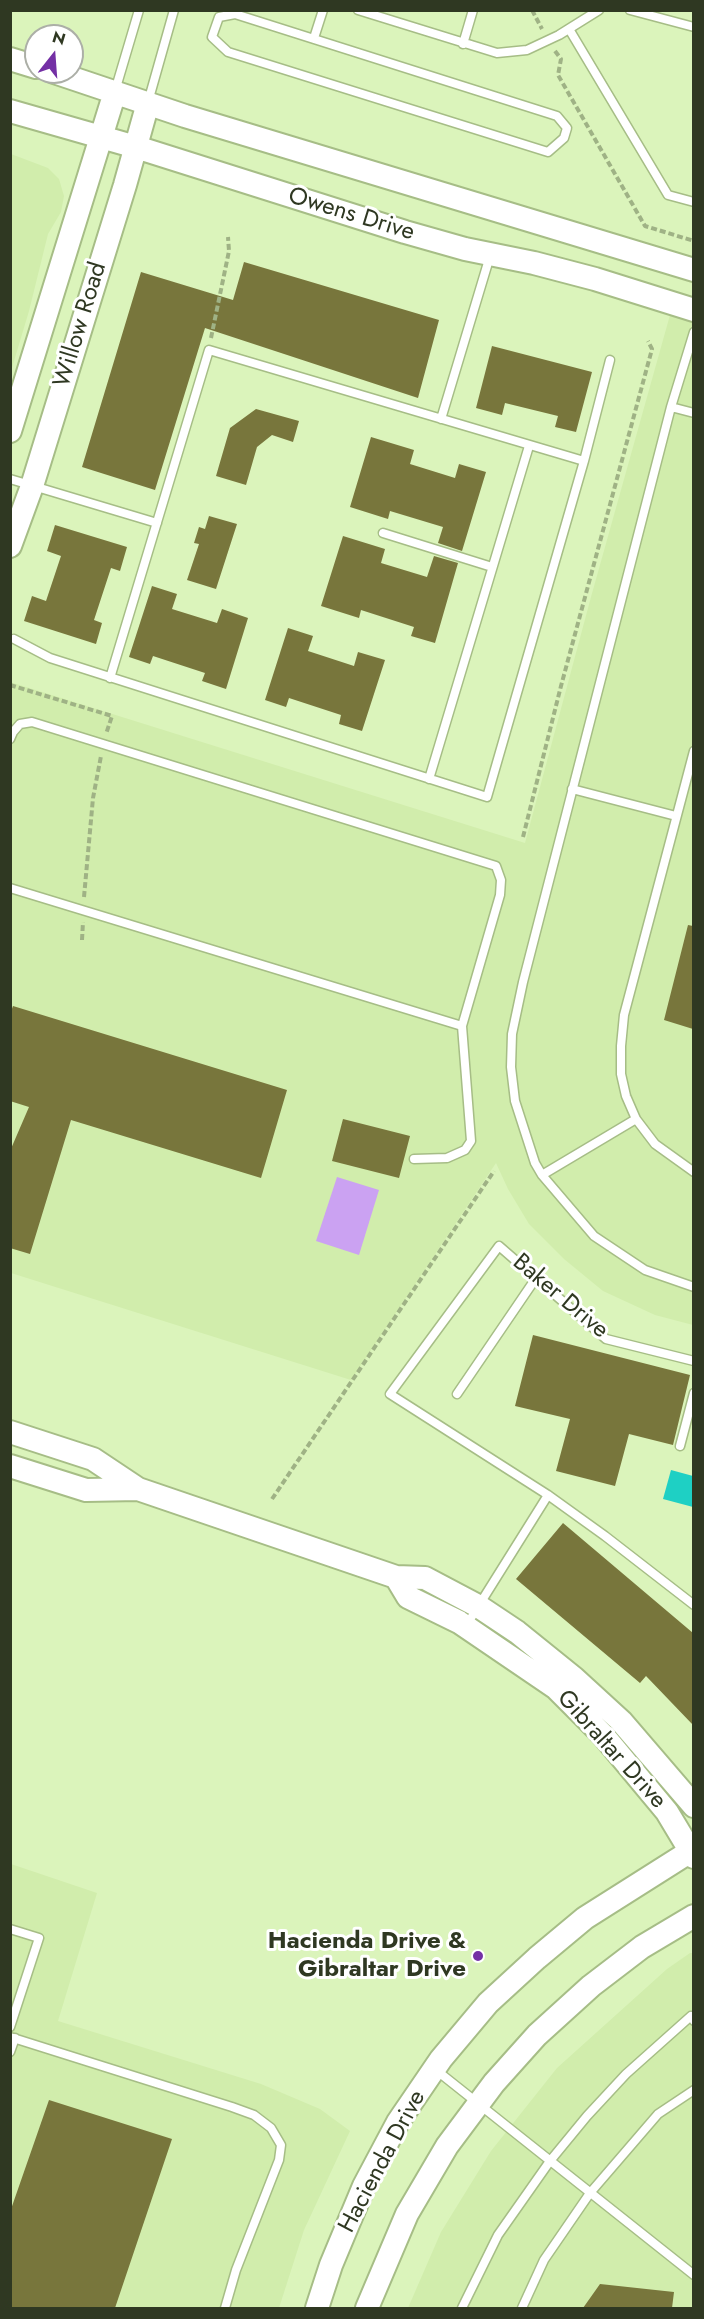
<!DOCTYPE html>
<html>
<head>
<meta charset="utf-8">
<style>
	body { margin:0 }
	#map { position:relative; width:704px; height:2319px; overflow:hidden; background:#dbf4bb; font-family:Jost,sans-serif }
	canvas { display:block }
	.frame { position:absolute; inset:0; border:12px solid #2f3822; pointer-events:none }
	.north { position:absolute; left:24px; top:24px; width:60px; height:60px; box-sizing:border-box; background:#fff; border:2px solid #acafa7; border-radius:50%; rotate:17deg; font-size:16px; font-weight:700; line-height:24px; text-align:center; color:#2f3822 }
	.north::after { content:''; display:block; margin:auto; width:21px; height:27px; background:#7430a5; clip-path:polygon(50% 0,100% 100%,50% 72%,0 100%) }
</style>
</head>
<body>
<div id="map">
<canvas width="704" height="2319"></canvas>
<div class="frame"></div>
<div class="north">N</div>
</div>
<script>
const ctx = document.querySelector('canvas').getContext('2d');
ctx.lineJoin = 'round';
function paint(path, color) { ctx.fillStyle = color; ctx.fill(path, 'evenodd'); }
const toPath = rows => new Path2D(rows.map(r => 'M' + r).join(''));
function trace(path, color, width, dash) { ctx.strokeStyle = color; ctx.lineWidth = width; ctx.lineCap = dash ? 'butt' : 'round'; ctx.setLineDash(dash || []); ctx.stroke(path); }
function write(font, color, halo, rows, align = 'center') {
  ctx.font = font + ' Jost,sans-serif'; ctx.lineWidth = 6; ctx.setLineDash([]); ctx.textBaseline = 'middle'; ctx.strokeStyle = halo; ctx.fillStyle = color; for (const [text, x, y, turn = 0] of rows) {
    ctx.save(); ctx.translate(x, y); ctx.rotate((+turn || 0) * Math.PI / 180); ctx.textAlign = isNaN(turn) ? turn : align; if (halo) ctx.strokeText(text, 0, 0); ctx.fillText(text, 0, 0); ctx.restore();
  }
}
const built = toPath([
	[11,154,48,168,59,179,64,196,61,212,48,234,29,311,11,371],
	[670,315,693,322,693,1325,655,1315,603,1291,564,1259,529,1224,508,1189,496,1163,351,1380,11,1273,10,682,525,843,591,597],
	[11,1864,97,1893,58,2021,261,2084,320,2109,350,2131,304,2230,279,2308,11,2308],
	[690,1953,693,1953,693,2308,408,2308,441,2232,491,2151,557,2068,667,1969]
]);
const green = toPath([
	[337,1177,379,1190,359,1255,316,1241]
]);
const water = toPath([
	[671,1470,693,1476,693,1507,663,1499]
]);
const building = toPath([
	[244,262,439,320,418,398,205,328,155,490,82,467,141,272,233,300],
	[492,346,592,372,576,432,555,427,558,416,505,403,502,415,476,408],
	[256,409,299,421,293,442,272,435,257,447,246,485,216,476,230,428],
	[371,437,414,450,410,464,455,478,459,464,486,472,462,551,438,543,443,527,390,511,388,519,350,507],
	[209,516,237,524,216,589,187,580,199,544,194,543,199,527,205,529],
	[55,525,127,547,120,571,111,568,94,620,102,623,96,644,24,621,32,596,46,601,61,556,47,551],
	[343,536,385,549,381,563,427,577,434,556,458,563,435,643,411,636,414,627,361,610,359,618,321,606],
	[152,586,177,594,172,609,217,623,222,609,248,618,226,689,202,681,205,673,153,656,150,664,129,657],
	[288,628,313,636,308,651,354,666,358,652,385,660,362,731,339,724,341,715,289,698,286,707,265,700],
	[688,925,693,926,693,1029,664,1020],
	[13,1006,287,1090,261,1178,71,1120,30,1254,10,1248,10,1151,29,1107,10,1101,10,1014],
	[343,1119,410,1136,399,1178,332,1161],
	[533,1335,690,1375,673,1445,629,1434,615,1486,556,1471,570,1419,515,1406],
	[563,1523,693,1633,693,1725,646,1676,640,1683,516,1579],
	[49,2100,172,2139,115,2308,10,2308,10,2212],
	[600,2284,674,2292,672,2308,583,2308]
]);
const path = toPath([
	[532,10,542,29],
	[555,51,561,59,558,75,645,226,694,241],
	[211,338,229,251,228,237],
	[10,685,112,716,106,734],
	[523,837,561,686,652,349,648,341],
	[84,897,93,798,101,756],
	[82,940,83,922],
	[272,1499,494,1171]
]);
const lane = toPath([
	[358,10,497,53,527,50,559,35,599,10],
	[630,10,694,27],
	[235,14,557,116,567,128,564,138,548,152,228,52,212,37,219,17,235,14],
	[569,29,668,195,694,202],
	[314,38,323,10],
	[463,44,473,10],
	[115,91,139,10],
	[148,102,174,10],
	[694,332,671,407,523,982,512,1034,511,1067,515,1101,535,1163,542,1175,594,1236,645,1270,694,1287],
	[671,407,694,413],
	[441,419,490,256],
	[10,479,157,523],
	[383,533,492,567],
	[14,639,50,658,487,797,584,461,610,360],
	[110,678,209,350,584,461],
	[10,739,13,732,20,724,32,722,496,866,501,880,500,895,462,1026,471,1141,465,1150,447,1158,414,1159],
	[694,751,624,1015,621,1046,621,1074,626,1096,636,1119,655,1144,694,1172],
	[429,779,529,446],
	[572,789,676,816],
	[10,888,462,1026],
	[542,1175,636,1119],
	[694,1361,606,1339,499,1246,390,1394,548,1495,605,1536,694,1605],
	[457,1394,536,1278],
	[680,1446,694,1393],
	[466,1626,548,1495],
	[10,1929,39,1938,10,2027],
	[10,2037,232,2107,254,2115,271,2128,281,2145,279,2160,236,2270,225,2308],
	[10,2052,15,2038],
	[436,2070,694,2275],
	[462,2308,498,2235,550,2161,587,2116,626,2074,691,2016,694,2021],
	[522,2308,544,2260,590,2193,658,2114,694,2090]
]);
const secondary = toPath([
	[10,59,36,67],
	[54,72,185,116,694,270],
	[10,111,136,147,405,232,465,249,534,263,595,279,694,310],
	[10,431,115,92],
	[10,546,32,486,125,185,148,103],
	[10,1432,93,1459,138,1489,396,1577,425,1578,478,1606,517,1632,574,1678,621,1721,694,1806],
	[10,1466,86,1490,138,1489],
	[396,1577,408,1597,459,1622,556,1688,603,1735,667,1812,694,1857],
	[317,2308,331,2265,364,2186,398,2122,441,2059,488,2003,537,1958,585,1918,694,1849],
	[367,2308,407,2214,447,2146,494,2083,537,2035,591,1986,642,1947,694,1916]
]);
const markers = [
	[478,1956,6,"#7430a5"]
];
const streetNames = [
	["Owens Drive",351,215,17],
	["Willow Road",81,325,-73],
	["Baker Drive",560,1297,40],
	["Gibraltar Drive",611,1750,48],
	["Hacienda Drive",383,2162,-62]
];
const poiNames = [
	["Hacienda Drive &",466,1942],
	["Gibraltar Drive",466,1970]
];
paint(built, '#d1edac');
paint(green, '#cba2f2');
paint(water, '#1ed0c4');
paint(building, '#78763c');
trace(lane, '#a6bd86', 11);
trace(secondary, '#a6bd86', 26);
trace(path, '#9fb285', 4, [6, 3]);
trace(lane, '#fff', 8);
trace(secondary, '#fff', 22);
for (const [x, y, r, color] of markers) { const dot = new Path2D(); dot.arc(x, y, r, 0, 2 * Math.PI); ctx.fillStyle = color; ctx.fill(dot); trace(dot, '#fff', 2); }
write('24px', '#2f3822', '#fff', streetNames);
write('bold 24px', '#2f3822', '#fff', poiNames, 'right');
</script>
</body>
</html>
